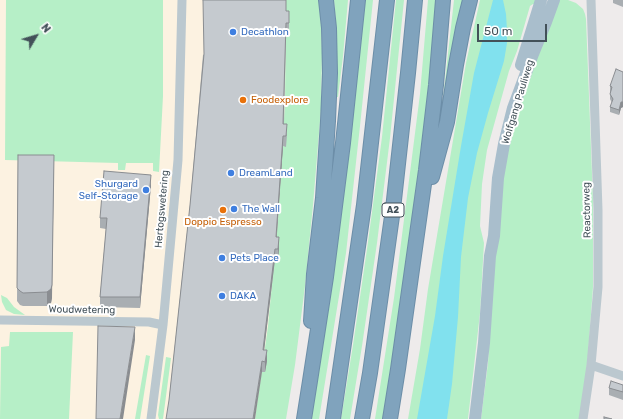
<!DOCTYPE html>
<html>
<head>
<meta charset="utf-8">
<style>
	body { margin:0 }
	#map { position:relative; width:623px; height:419px; overflow:hidden; background:#eeebeb; font-family:Rubik,sans-serif }
	canvas { display:block }
	.north { position:absolute; left:16px; top:16px; width:40px; height:40px; -webkit-text-stroke:3px #fff; paint-order:stroke; rotate:52deg; font-size:11px; font-weight:700; line-height:16px; text-align:center; color:#435159 }
	.north::after { content:''; display:block; margin:auto; width:14px; height:18px; background:#435159; clip-path:polygon(50% 0,100% 100%,50% 72%,0 100%) }
	.scale { position:absolute; left:477px; top:24px; width:70px; height:18px; box-sizing:border-box; border:2px solid #435159; border-top:0; padding-left:5px; font-size:12px; line-height:14px; white-space:nowrap; color:#435159; -webkit-text-stroke:3px #fff; paint-order:stroke }
</style>
</head>
<body>
<div id="map">
<canvas width="623" height="419"></canvas>
<div class="north">N</div>
<div class="scale">50 m</div>
</div>
<script>
const ctx = document.querySelector('canvas').getContext('2d');
ctx.lineJoin = 'round';
function paint(path, color) { ctx.fillStyle = color; ctx.fill(path, 'evenodd'); }
const toPath = rows => new Path2D(rows.map(r => 'M' + r).join(''));
function trace(path, color, width, dash) { ctx.strokeStyle = color; ctx.lineWidth = width; ctx.lineCap = dash ? 'butt' : 'round'; ctx.setLineDash(dash || []); ctx.stroke(path); }
function write(font, color, halo, rows, align = 'center') {
  ctx.font = font + ' Rubik,sans-serif'; ctx.lineWidth = 4; ctx.setLineDash([]); ctx.textBaseline = 'middle'; ctx.strokeStyle = halo; ctx.fillStyle = color; for (const [text, x, y, turn = 0] of rows) {
    ctx.save(); ctx.translate(x, y); ctx.rotate((+turn || 0) * Math.PI / 180); ctx.textAlign = isNaN(turn) ? turn : align; if (halo) ctx.strokeText(text, 0, 0); ctx.fillText(text, 0, 0); ctx.restore();
  }
}
const commercial = toPath([
	[0,0,303,0,278,419,0,419]
]);
const green = toPath([
	[6,0,163,0,163,96,159,172,153,171,153,163,126,163,125,170,118,170,118,163,5,160],
	[286,0,320,0,322,53,321,109,313,205,305,286,295,365,286,419,255,419,268,326,278,220,285,102],
	[334,0,348,0,343,56,338,97,335,97,337,34],
	[364,0,373,0,360,126,346,253,319,419,309,419],
	[396,0,404,0,390,138,377,243,362,346,350,419,341,419,353,345,368,242,382,137],
	[428,0,436,0,428,96,403,300,384,419,375,419,394,298,420,94],
	[454,0,463,0,459,20,442,107],
	[480,0,537,0,535,4,533,4,530,6,517,51,509,71,487,150,482,184,480,226,484,243,480,313,468,419,408,419,420,349,428,289,466,63],
	[557,0,568,0,576,3,583,9,585,14,586,19,593,200,593,287,588,355,581,419,481,419,488,363,499,193,512,122],
	[1,295,7,298,14,307,25,315,14,314,6,310,2,302],
	[10,332,73,332,69,419,0,419,1,347,9,346],
	[146,355,150,356,140,419,135,419],
	[166,357,171,358,163,419,159,419,158,415]
]);
const water = toPath([
	[493,0,503,0,506,14,507,30,507,43,504,61,488,113,477,153,468,198,461,257,458,317,452,384,447,419,417,419,435,316,443,256,461,146,474,73]
]);
const minor = toPath([
	[0,320,149,322,163,325],
	[591,365,623,376],
	[151,419,163,325,178,160,182,0],
	[583,419,591,365,598,287,598,210,591,0]
]);
const major = toPath([
	[521,65,541,0],
	[475,419,484,343,490,256,494,236,498,178,504,144,513,108,533,54,546,22,554,0]
]);
const highway = toPath([
	[432,177,447,122,456,65,463,28,470,0],
	[311,321,314,274,323,198,328,121,330,73,329,28,326,0],
	[304,419,310,381,326,277,343,143,358,0],
	[333,419,364,205,387,0],
	[362,419,370,373,393,209,408,73,415,0],
	[390,419,398,369,426,170,436,85,443,0]
]);
const wall = toPath([
	[613,0,623,0,623,7,613,3],
	[286,11,289,11,289,33,286,33,284,124,287,135,286,147,283,146,276,237,279,248,278,260,275,259,264,350,267,361,265,372,262,372,169,400,190,205,203,55],
	[623,72,623,107,621,108,619,115,610,112,610,107,612,103,610,99,610,86],
	[18,155,52,298,51,303,47,306,23,306,20,305,17,301],
	[151,185,140,308,100,307,100,297,106,229,100,228,100,218],
	[623,385,623,400,609,395,609,388]
]);
const shadedWall = toPath([
	[621,102,623,102,623,107,621,108,619,115,619,110],
	[283,136,283,146,276,248,276,237],
	[54,155,52,298,51,303,47,306,47,292],
	[151,175,151,185,140,308,140,297],
	[279,237,279,248,278,260,278,249],
	[275,249,275,259,263,360,263,350],
	[135,327,135,340,123,419,120,419],
	[267,350,267,361,265,372,265,362],
	[262,361,262,372,255,419,253,419]
]);
const building = toPath([
	[203,0,286,0,286,11,289,11,289,23,286,23,283,124,287,124,286,136,283,136,276,237,279,237,278,249,275,249,263,350,267,350,265,362,262,361,253,419,166,419,169,400,190,205,204,54,203,0],
	[616,69,623,72,623,102,621,102,619,110,610,107,613,99,610,94,612,87,610,86,616,69],
	[18,155,54,155,52,285,51,289,47,292,23,293,20,291,17,288,18,155],
	[104,171,151,175,140,297,100,297,107,218,100,218,104,171],
	[98,326,135,327,120,419,96,419,98,326],
	[611,381,623,385,623,392,609,388,611,381],
	[604,417,612,419,604,419,604,417]
]);
const markers = [
	[233,32,4,"#3f7fe0"],
	[243,100,4,"#e8710a"],
	[231,173,4,"#3f7fe0"],
	[146,190,4,"#3f7fe0"],
	[234,209,4,"#3f7fe0"],
	[223,210,4,"#e8710a"],
	[222,258,4,"#3f7fe0"],
	[222,296,4,"#3f7fe0"]
];
const shields = [
	[393,210,22]
];
const shieldNames = [
	["A2",393,210]
];
const shopNames = [
	["Decathlon",241,32],
	["DreamLand",239,173],
	["Shurgard",138,184,"right"],
	["Self-Storage",138,196,"right"],
	["The Wall",242,209],
	["Pets Place",230,258],
	["DAKA",230,296]
];
const foodNames = [
	["Foodexplore",251,100],
	["Doppio Espresso",223,222,"center"]
];
const streetNames = [
	["Wolfgang Pauliweg",518,102,-73],
	["Hertogswetering",162,209,-85],
	["Reactorweg",587,210,-91],
	["Woudwetering",82,310,1]
];
paint(commercial, '#fcf2e1');
paint(green, '#b6efc7');
paint(water, '#81e1ee');
trace(highway, '#6c8ea8', 16);
trace(minor, '#bbc8cf', 9);
trace(major, '#a9becc', 12);
trace(highway, '#80a3bd', 14);
paint(wall, '#a9aeb2');
paint(shadedWall, '#8a8d91');
paint(building, '#c5cacf');
trace(building, '#8a8d91', 1);
for (const [x, y, r, color] of markers) { const dot = new Path2D(); dot.arc(x, y, r, 0, 2 * Math.PI); ctx.fillStyle = color; ctx.fill(dot); trace(dot, '#fff', 1.5); }
for (const [x, y, w] of shields) { const box = new Path2D(); box.roundRect(x - w / 2, y - 7, w, 14, 3); ctx.fillStyle = '#fff'; ctx.fill(box); trace(box, '#435159', 1); }
write('bold 9px', '#435159', null, shieldNames);
write('10px', '#366cbe', '#fff', shopNames, 'left');
write('10px', '#c56008', '#fff', foodNames, 'left');
write('10px', '#435159', '#fff', streetNames);
</script>
</body>
</html>
